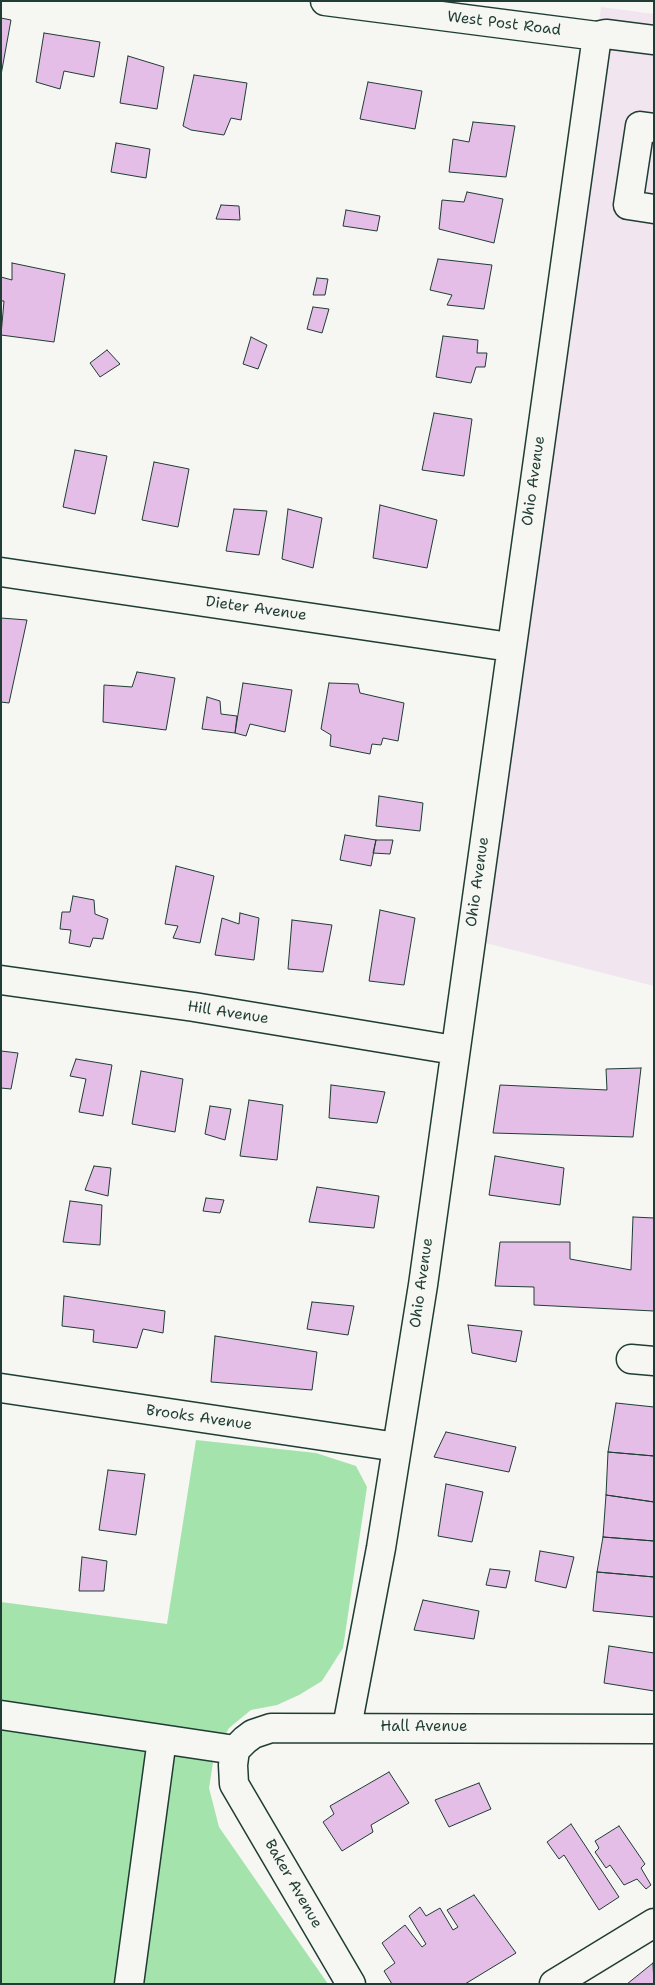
<!DOCTYPE html>
<html>
<head>
<meta charset="utf-8">
<style>
	body { margin:0 }
	#map { position:relative; width:655px; height:1985px; overflow:hidden; background:#f6f6f2; font-family:"Shantell Sans",sans-serif }
	canvas { display:block }
	.frame { position:absolute; inset:0; border:2px solid #1f3d34; pointer-events:none }
</style>
</head>
<body>
<div id="map">
<canvas width="655" height="1985"></canvas>
<div class="frame"></div>
</div>
<script>
const ctx = document.querySelector('canvas').getContext('2d');
ctx.lineJoin = 'round';
function paint(path, color) { ctx.fillStyle = color; ctx.fill(path, 'evenodd'); }
const toPath = rows => new Path2D(rows.map(r => 'M' + r).join(''));
function trace(path, color, width, dash) { ctx.strokeStyle = color; ctx.lineWidth = width; ctx.lineCap = dash ? 'butt' : 'round'; ctx.setLineDash(dash || []); ctx.stroke(path); }
function write(font, color, halo, rows, align = 'center') {
  ctx.font = font + ' "Shantell Sans",sans-serif'; ctx.lineWidth = 5; ctx.setLineDash([]); ctx.textBaseline = 'middle'; ctx.strokeStyle = halo; ctx.fillStyle = color; for (const [text, x, y, turn = 0] of rows) {
    ctx.save(); ctx.translate(x, y); ctx.rotate((+turn || 0) * Math.PI / 180); ctx.textAlign = isNaN(turn) ? turn : align; if (halo) ctx.strokeText(text, 0, 0); ctx.fillText(text, 0, 0); ctx.restore();
  }
}
const built = toPath([
	[601,7,654,14,654,986,470,939]
]);
const green = toPath([
	[196,1440,316,1453,356,1466,367,1487,343,1648,322,1681,299,1695,277,1705,251,1710,229,1728,214,1756,209,1788,219,1827,328,1984,1,1984,1,1602,167,1624]
]);
const building = toPath([
	[1,18,11,20,1,75,1,18],
	[44,33,100,42,94,77,64,71,60,89,36,82,44,33],
	[128,56,164,67,157,109,120,103,128,56],
	[194,75,247,83,241,120,231,118,224,135,191,130,183,126,194,75],
	[368,82,422,91,415,129,360,119,368,82],
	[473,122,515,126,506,177,449,172,453,139,469,142,473,122],
	[116,143,150,149,146,178,111,172,116,143],
	[467,192,503,199,494,243,439,229,442,200,464,202,467,192],
	[221,205,239,206,240,220,216,219,221,205],
	[346,210,380,216,377,231,343,226,346,210],
	[438,259,492,265,484,309,447,305,452,295,430,290,438,259],
	[12,263,65,274,54,342,1,335,4,301,1,301,1,277,12,280,12,263],
	[317,278,328,279,325,295,313,295,317,278],
	[313,307,329,309,322,333,307,329,313,307],
	[443,336,478,340,477,353,487,353,485,367,476,367,471,383,436,377,443,336],
	[251,337,267,345,258,369,243,364,251,337],
	[107,350,120,364,100,377,90,363,107,350],
	[434,413,472,419,464,476,422,470,434,413],
	[75,450,107,456,95,514,63,507,75,450],
	[154,462,189,469,178,527,142,520,154,462],
	[380,505,437,520,427,568,373,558,380,505],
	[234,509,267,511,259,555,226,551,234,509],
	[288,509,322,518,313,568,282,559,288,509],
	[1,618,27,620,9,703,1,702,1,618],
	[137,672,175,678,166,730,103,722,104,685,132,687,137,672],
	[243,683,292,690,285,732,250,724,246,736,235,733,243,683],
	[329,683,358,684,360,693,404,703,398,741,383,738,381,745,372,744,370,754,330,746,331,735,321,729,329,683],
	[207,697,220,701,221,714,237,716,235,733,202,729,207,697],
	[379,796,423,803,420,831,376,826,379,796],
	[345,835,376,840,371,866,340,860,345,835],
	[376,840,393,840,390,854,373,853,376,840],
	[176,866,214,876,200,943,173,938,178,926,165,924,176,866],
	[73,896,94,900,95,914,108,919,103,939,93,938,90,947,69,943,71,930,60,929,62,912,70,912,73,896],
	[380,910,415,918,404,985,369,981,380,910],
	[240,913,259,918,254,960,215,955,222,918,239,924,240,913],
	[292,920,332,925,323,972,288,969,292,920],
	[1,1051,18,1053,11,1089,1,1088,1,1051],
	[76,1059,112,1065,103,1116,79,1112,86,1079,70,1076,76,1059],
	[641,1068,633,1137,493,1133,500,1085,607,1090,606,1069,641,1068],
	[141,1071,183,1079,175,1132,132,1124,141,1071],
	[331,1085,385,1092,377,1123,329,1118,331,1085],
	[249,1100,283,1105,277,1160,240,1156,249,1100],
	[210,1106,231,1109,225,1140,205,1134,210,1106],
	[495,1156,564,1168,560,1205,489,1195,495,1156],
	[94,1166,111,1168,108,1196,85,1190,94,1166],
	[317,1187,379,1196,374,1228,309,1222,317,1187],
	[206,1198,224,1200,220,1213,203,1211,206,1198],
	[70,1201,102,1205,100,1245,63,1242,70,1201],
	[633,1217,654,1218,654,1311,534,1305,534,1287,495,1286,500,1242,570,1242,570,1259,631,1270,633,1217],
	[64,1296,165,1311,163,1333,143,1329,137,1348,93,1342,94,1330,62,1326,64,1296],
	[312,1302,354,1306,348,1335,307,1329,312,1302],
	[468,1325,522,1331,516,1362,472,1353,468,1325],
	[215,1336,317,1352,312,1390,211,1382,215,1336],
	[616,1403,654,1407,654,1456,608,1452,616,1403],
	[446,1432,516,1447,509,1472,434,1457,446,1432],
	[608,1452,654,1456,654,1502,606,1495,608,1452],
	[108,1470,145,1474,136,1535,99,1530,108,1470],
	[446,1484,483,1492,472,1542,438,1536,446,1484],
	[606,1495,654,1502,654,1541,603,1537,606,1495],
	[603,1537,654,1541,654,1577,597,1572,603,1537],
	[540,1551,574,1557,566,1588,535,1581,540,1551],
	[82,1557,107,1561,104,1591,79,1591,82,1557],
	[490,1569,510,1571,506,1588,486,1585,490,1569],
	[597,1572,654,1577,654,1617,593,1611,597,1572],
	[423,1600,479,1611,474,1639,414,1630,423,1600],
	[609,1646,654,1653,654,1691,604,1683,609,1646],
	[389,1772,409,1803,371,1825,373,1832,342,1851,323,1822,334,1814,330,1806,389,1772],
	[479,1783,491,1809,449,1827,435,1800,479,1783],
	[571,1824,619,1897,599,1910,564,1855,559,1859,547,1842,571,1824],
	[619,1826,645,1864,641,1868,651,1885,646,1889,637,1879,624,1885,610,1865,606,1868,595,1852,599,1848,595,1841,619,1826],
	[474,1895,516,1953,465,1984,392,1984,384,1971,395,1963,382,1943,405,1925,422,1947,426,1944,409,1916,420,1907,426,1916,440,1908,453,1930,458,1927,447,1910,474,1895],
	[653,1963,654,1984,627,1984,653,1963]
]);
const minor = toPath([
	[325,1,597,36,606,34,654,40],
	[654,128,640,126,628,205,654,209],
	[1,572,510,647],
	[1,980,194,1007,454,1050],
	[631,1359,654,1361],
	[1,1388,397,1447],
	[1,1715,235,1750],
	[347,1727,381,1548,423,1285,597,36],
	[129,1984,162,1739],
	[351,1984,234,1784,233,1765,235,1750,245,1740,253,1734,271,1728,654,1729],
	[554,1984,654,1923]
]);
const streetNames = [
	["West Post Road",504,24,7],
	["Ohio Avenue",534,481,-82],
	["Dieter Avenue",256,609,8],
	["Ohio Avenue",478,882,-82],
	["Hill Avenue",228,1013,9],
	["Ohio Avenue",422,1283,-82],
	["Brooks Avenue",199,1418,8],
	["Hall Avenue",424,1727],
	["Baker Avenue",293,1884,60]
];
paint(built, '#f1e5ef');
paint(green, '#a4e4ac');
paint(building, '#e4bee7');
trace(building, '#1f3d34', 1);
trace(minor, '#1f3d34', 31);
trace(minor, '#f6f6f2', 28);
write('15px', '#1f3d34', '#f6f6f2', streetNames);
</script>
</body>
</html>
